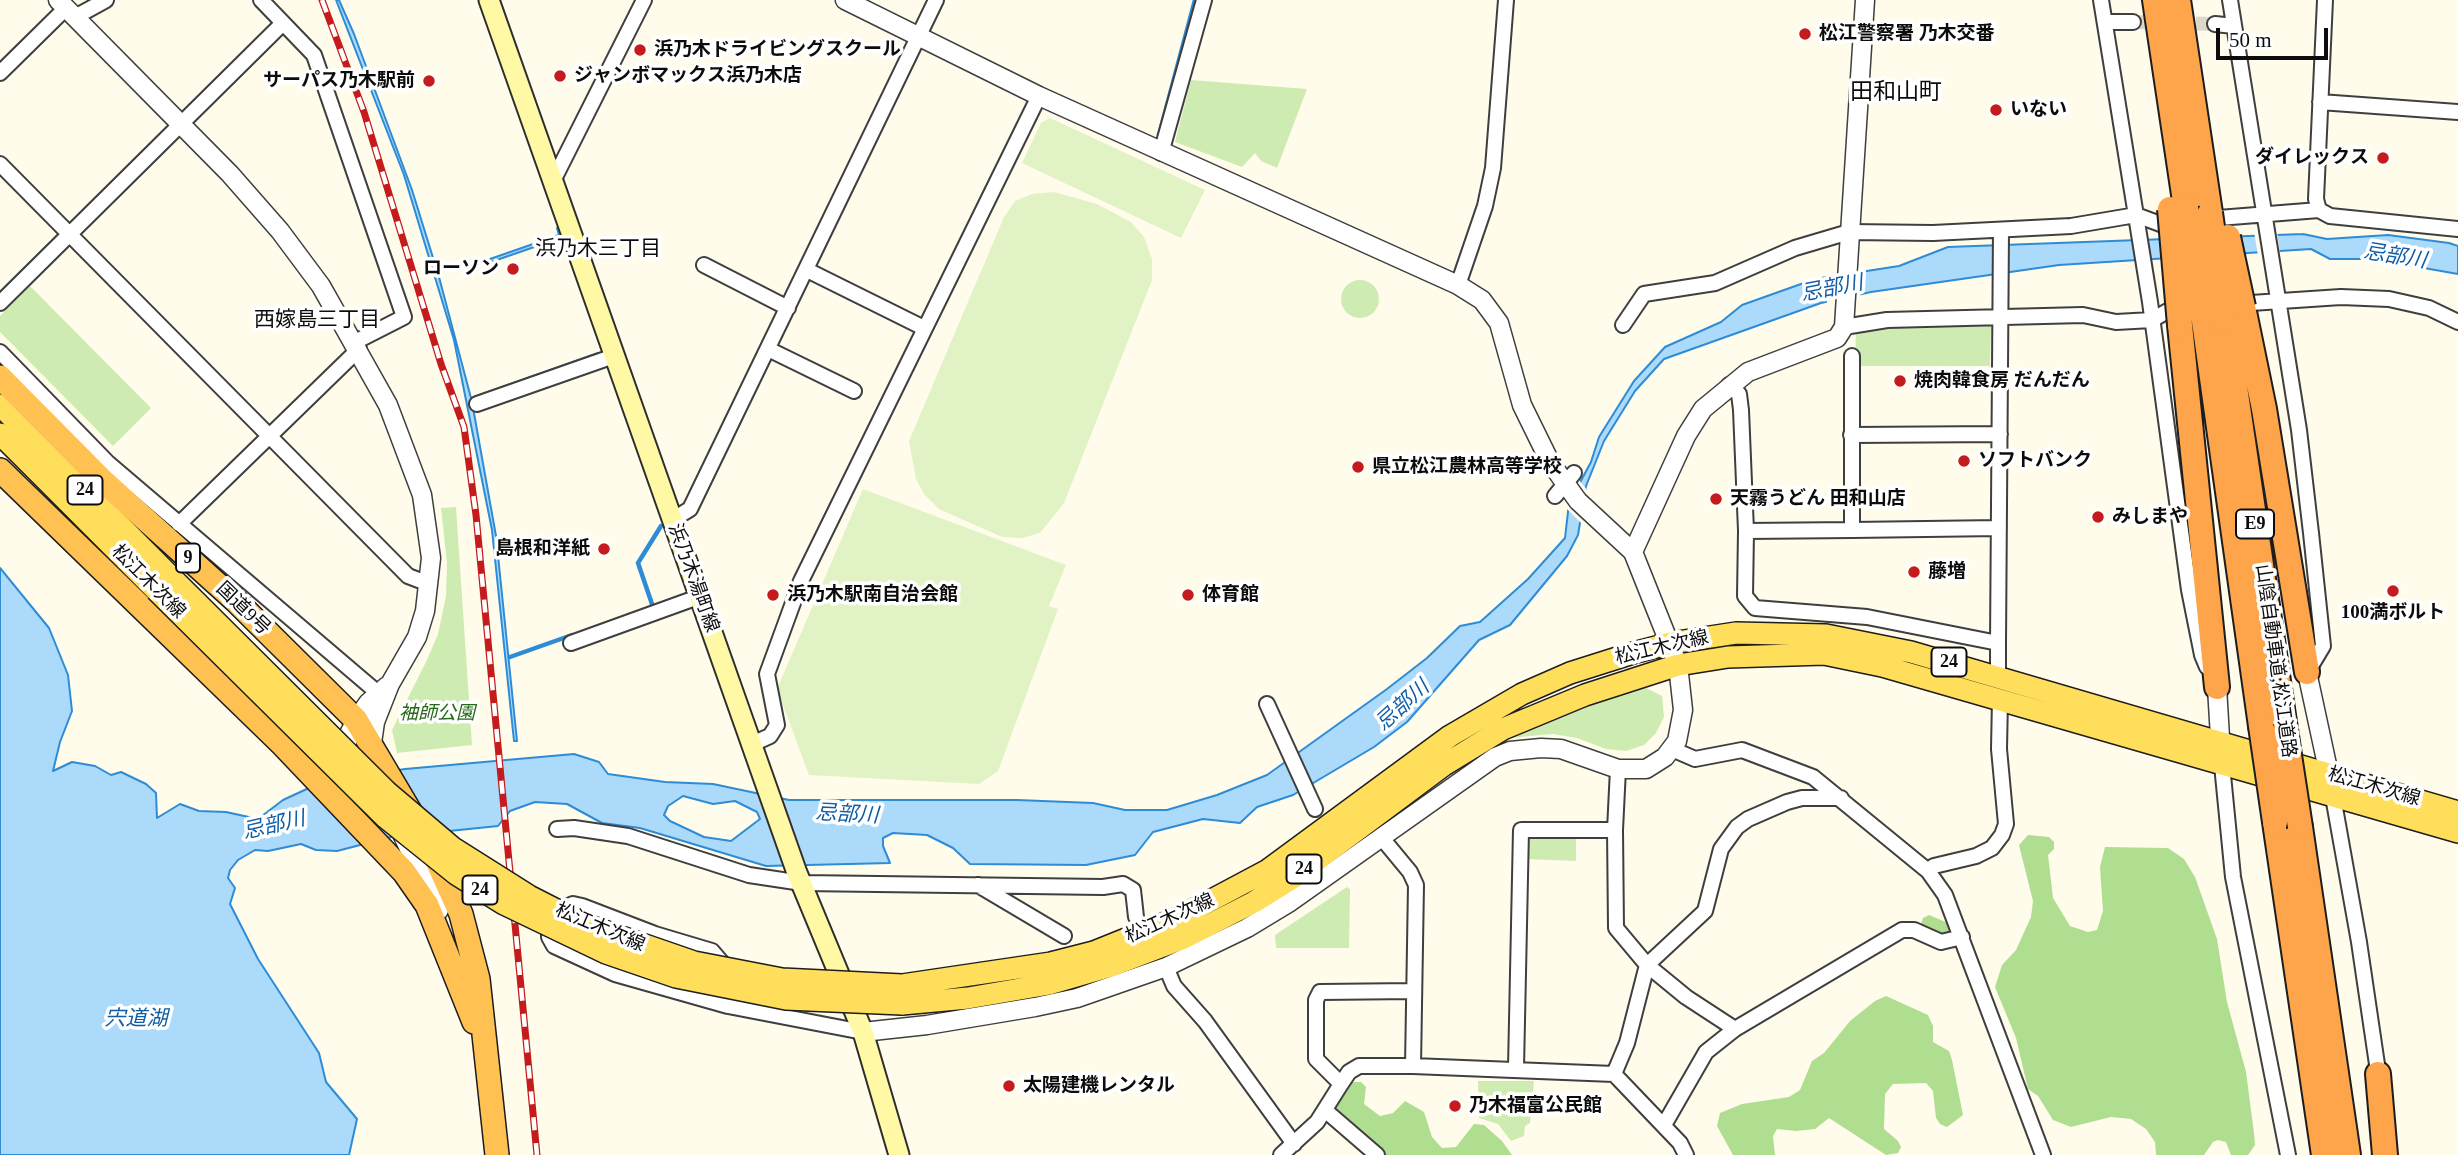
<!DOCTYPE html>
<html>
<head>
<meta charset="utf-8">
<style>
	body { margin:0 }
	#map { position:relative; width:2458px; height:1155px; overflow:hidden; background:#fffceb; font-family:"Times New Roman",serif }
	canvas { display:block }
	.scale { position:absolute; left:2216px; top:28px; width:112px; height:32px; box-sizing:border-box; border:4px solid #0c0c0c; border-top:0; padding-left:9px; font-size:21px; line-height:24px; white-space:nowrap; color:#0c0c0c; -webkit-text-stroke:5px #fff; paint-order:stroke }
</style>
</head>
<body>
<div id="map">
<canvas width="2458" height="1155"></canvas>
<div class="scale">50 m</div>
</div>
<script>
const ctx = document.querySelector('canvas').getContext('2d');
ctx.lineJoin = 'round';
function paint(path, color) { ctx.fillStyle = color; ctx.fill(path, 'evenodd'); }
const toPath = rows => new Path2D(rows.map(r => 'M' + r).join(''));
function trace(path, color, width, dash) { ctx.strokeStyle = color; ctx.lineWidth = width; ctx.lineCap = dash ? 'butt' : 'round'; ctx.setLineDash(dash || []); ctx.stroke(path); }
function write(font, color, halo, rows, align = 'center') {
  ctx.font = font + ' "Times New Roman","Noto Sans JP",serif'; ctx.lineWidth = 7; ctx.setLineDash([]); ctx.textBaseline = 'middle'; ctx.strokeStyle = halo; ctx.fillStyle = color; for (const [text, x, y, turn = 0] of rows) {
    ctx.save(); ctx.translate(x, y); ctx.rotate((+turn || 0) * Math.PI / 180); ctx.textAlign = isNaN(turn) ? turn : align; if (halo) ctx.strokeText(text, 0, 0); ctx.fillText(text, 0, 0); ctx.restore();
  }
}
const green = toPath([
	[1191,80,1307,89,1277,168,1261,161,1255,153,1242,167,1175,142],
	'1341 299a19 19 0 1 1 38 0a19 19 0 1 1-38 0Z',
	[30,286,151,408,113,446,0,332,0,316],
	[1987,324,1991,327,1990,366,1855,366,1856,329],
	[456,507,472,745,397,753,392,730,426,662,438,634,446,596,447,564,441,508],
	[1646,688,1662,696,1664,717,1656,733,1644,745,1626,751,1606,749,1577,738,1553,734,1508,738,1545,719,1628,689],
	[1526,837,1576,838,1576,861,1526,859],
	[1347,887,1350,889,1349,948,1276,948,1275,935],
	[1478,1081,1534,1081,1530,1123,1525,1126,1524,1136,1511,1141,1498,1124,1479,1118]
]);
const forest = toPath([
	[2028,835,2049,837,2054,842,2054,849,2048,855,2053,898,2070,926,2088,932,2097,930,2103,911,2100,867,2105,847,2168,848,2184,859,2195,877,2217,939,2227,1002,2246,1072,2254,1133,2255,1145,2248,1155,2231,1155,2226,1142,2218,1140,2213,1142,2204,1155,2156,1155,2155,1142,2146,1129,2131,1119,2111,1117,2071,1127,2053,1120,2038,1096,2028,1089,2016,1038,1995,987,2002,965,2016,950,2031,917,2033,901,2019,845],
	[1929,915,1948,923,1950,934,1944,937,1920,927,1923,918],
	[1886,996,1928,1015,1933,1026,1933,1042,1949,1051,1952,1060,1963,1115,1947,1127,1940,1124,1936,1118,1933,1091,1926,1083,1893,1084,1885,1094,1884,1129,1898,1141,1901,1147,1898,1153,1886,1155,1829,1118,1815,1129,1796,1131,1777,1129,1773,1136,1775,1155,1733,1155,1717,1126,1720,1113,1742,1104,1789,1097,1800,1090,1812,1061,1824,1053,1850,1021,1875,1001],
	[1353,1082,1361,1082,1366,1087,1364,1104,1380,1116,1393,1113,1405,1101,1424,1112,1432,1137,1442,1148,1456,1147,1474,1124,1484,1125,1502,1141,1512,1155,1384,1155,1334,1111,1333,1107,1347,1085]
]);
const pitch = toPath([
	[1050,118,1205,190,1181,238,1022,163,1041,123],
	[1054,192,1097,204,1131,222,1144,237,1152,259,1152,280,1064,503,1040,533,1022,538,1002,537,939,509,924,494,916,479,909,441,1004,217,1015,201,1032,194],
	[863,489,1066,565,1049,606,1058,609,998,771,979,784,809,775,777,689]
]);
const water = toPath([
	[336,0,339,0,354,34,412,190,439,277,471,398,598,353,600,356,472,402,496,536,517,741,514,741,492,530,454,340,404,175,336,0],
	[560,226,563,237,491,262,490,259,559,235,557,228,560,226],
	[2303,234,2327,239,2388,235,2449,243,2458,246,2458,274,2373,259,2330,259,2311,249,2059,265,1871,292,1821,303,1664,359,1635,391,1604,441,1586,486,1578,535,1567,556,1510,625,1479,640,1407,722,1374,747,1293,795,1257,807,1240,823,1203,819,1153,832,1135,855,1086,865,970,864,953,848,927,835,893,833,883,838,883,846,890,863,766,866,640,828,602,823,567,804,535,802,510,811,498,826,391,837,337,851,316,850,301,844,268,851,255,850,238,860,230,870,228,878,235,888,230,904,258,959,319,1053,326,1082,357,1119,349,1155,0,1155,0,568,49,628,68,675,72,711,60,742,53,771,72,762,95,766,111,775,121,772,146,784,156,793,157,818,180,804,199,811,226,812,258,819,283,800,324,781,405,769,574,754,599,762,608,774,665,782,713,784,789,800,1017,800,1093,803,1125,810,1167,810,1217,795,1267,775,1387,689,1427,658,1460,626,1480,622,1528,579,1565,538,1569,503,1591,462,1599,437,1634,381,1665,347,1721,322,1742,305,1815,279,1899,266,1948,247,2303,234],
	[683,796,713,804,735,801,757,812,760,819,731,841,704,837,670,821,664,815,668,806,683,796]
]);
const pier = toPath([
	[2254,231,2277,231,2280,254,2258,256],
	[1863,266,1860,298,1827,305,1828,272],
	[1579,480,1589,492,1584,526,1565,507]
]);
const stream = toPath([
	[1159,135,1195,0],
	[653,607,638,563,661,526],
	[510,657,572,635]
]);
const minorTunnel = toPath([
	[2133,22,2215,24]
]);
const minor = toPath([
	[261,0,314,55,404,317,355,342],
	[2101,0,2150,302,2189,590,2202,655,2207,667],
	[2230,0,2299,430,2311,533,2323,646,2308,671],
	[2325,0,2316,199,2319,210,2330,216,2458,229],
	[75,17,106,0],
	[2105,22,2133,22],
	[2215,24,2234,26],
	[0,73,66,8],
	[2320,102,2458,112],
	[1161,153,1204,0],
	[0,164,408,576,429,584],
	[552,183,644,0],
	[2206,219,2319,210],
	[704,265,788,308],
	[807,270,924,328],
	[1458,285,1485,206,1493,168,1506,0],
	[0,303,282,24],
	[2236,304,2341,297,2389,299,2429,308,2458,322],
	[1623,325,1644,294,1715,283,1795,248,1849,232,1933,233,2071,226,2136,215,2163,225,2175,223],
	[1844,327,1887,320,2083,315,2116,322,2152,320,2171,309,2185,308],
	[768,349,854,391],
	[0,352,107,462,378,693],
	[1852,356,1852,530,1999,528],
	[1729,385,1739,394,1741,410,1746,531,1852,530],
	[477,404,614,356],
	[1851,435,2000,434],
	[1555,496,1574,473],
	[672,520,690,509,936,0],
	[179,524,359,349],
	[1746,531,1745,596,1755,608,1867,617,1998,643,2001,230],
	[571,643,701,596],
	[1998,676,1998,643],
	[1267,704,1315,809],
	[752,744,770,736,777,725,767,674,801,581,1039,96],
	[1672,749,1695,759,1742,750,1813,777,1928,871,1945,895,2043,1155],
	[2222,765,2233,877,2288,1155],
	[2332,791,2359,942,2379,1078],
	[557,829,574,828,628,836,749,875,802,883,1103,887,1123,884,1133,890,1136,917],
	[1615,830,1616,928,1647,965,1686,997,1735,1029],
	[1928,871,1934,866,1976,856,1992,848,2002,835,2006,824,1999,749,2000,699],
	[978,885,1064,936],
	[1166,967,1174,986,1205,1021,1294,1144],
	[728,1006,724,965,712,951,655,934,582,906,573,904,555,912,549,925,549,937,554,946,615,974,728,1006,863,1032],
	[1413,1066,1614,1074,1680,1143,1686,1155],
	[1516,1068,1521,830,1615,830,1618,769],
	[1614,1074,1627,1043,1647,965,1705,911,1721,849,1737,827,1748,819,1787,802,1802,798,1841,798],
	[1341,1084,1349,1072,1359,1066,1413,1066,1416,885,1410,872,1381,837],
	[1326,1111,1377,1155],
	[1664,1125,1706,1052,1735,1029,1902,930,1914,930,1941,942,1962,937],
	[1281,1155,1317,1122,1341,1084,1316,1059,1316,1000,1320,992,1413,991]
]);
const tertiary = toPath([
	[58,0,230,174,280,231,321,286,388,405,422,495,431,558,425,611,417,637,390,684,375,722,372,743],
	[845,0,1039,96,1458,285,1482,300,1499,323,1522,405,1550,462,1578,501,1633,552,1678,665,1683,710,1677,741,1665,757,1646,769,1618,769,1561,749,1541,748,1510,751,1495,757,1290,902,1247,928,1166,967,1077,998,1035,1007,927,1025,863,1032],
	[1633,552,1686,436,1703,409,1748,372,1837,338,1844,327,1865,0],
	[2307,672,2329,774],
	[2217,687,2221,754],
	[347,759,347,738,356,720,368,703,387,686],
	[401,832,439,910]
]);
const secondary = toPath([
	[489,0,797,873,863,1032,899,1155]
]);
const primary = toPath([
	[0,405,169,575],
	[0,434,156,590],
	[902,985,1051,963,1094,952,1176,919,1268,870,1450,736,1522,694,1570,673,1633,653,1671,643,1736,633,1826,635,1911,652,2458,812],
	[902,1004,968,998,1049,984,1111,966,1184,938,1254,902,1294,877,1444,765,1503,729,1585,695,1678,665,1728,657,1824,654,1882,666,2458,832]
]);
const trunk = toPath([
	[0,377,103,481,236,601,356,720,411,813],
	[0,470,283,745,404,872,427,905,474,1022],
	[433,852,461,914,478,979,497,1155]
]);
const motorway = toPath([
	[2155,0,2186,208],
	[2178,0,2210,213],
	[2243,307,2264,409,2307,672],
	[2225,318,2285,729],
	[2204,321,2261,726],
	[2180,325,2217,687],
	[2275,822,2324,1155],
	[2300,827,2348,1155],
	[2378,1074,2385,1155]
]);
const rail = toPath([
	[322,0,364,112,441,364,464,427,476,515,537,1155]
]);
const primaryBridge = toPath([
	[169,575,387,792,453,848,529,896,584,924,694,962,782,979,902,985],
	[156,590,385,817,456,874,504,904,606,953,676,977,786,999,902,1004]
]);
const motorwayBridge = toPath([
	[2186,208,2204,321],
	[2170,209,2180,325],
	[2210,213,2225,318],
	[2228,237,2243,307],
	[2261,726,2275,822],
	[2285,729,2300,827]
]);
const markers = [
	[1805,34,7,"#c51b1c"],
	[640,50,7,"#c51b1c"],
	[560,76,7,"#c51b1c"],
	[429,81,7,"#c51b1c"],
	[1996,110,7,"#c51b1c"],
	[2383,158,7,"#c51b1c"],
	[513,269,7,"#c51b1c"],
	[1900,381,7,"#c51b1c"],
	[1964,461,7,"#c51b1c"],
	[1358,467,7,"#c51b1c"],
	[1716,499,7,"#c51b1c"],
	[2098,517,7,"#c51b1c"],
	[604,549,7,"#c51b1c"],
	[1914,572,7,"#c51b1c"],
	[2393,591,7,"#c51b1c"],
	[773,595,7,"#c51b1c"],
	[1188,595,7,"#c51b1c"],
	[1009,1086,7,"#c51b1c"],
	[1455,1106,7,"#c51b1c"]
];
const shields = [
	[85,490,35],
	[2255,524,38],
	[188,558,24],
	[1949,662,35],
	[1304,869,35],
	[480,890,35]
];
const shieldNames = [
	["24",85,490],
	["E9",2255,524],
	["9",188,558],
	["24",1949,662],
	["24",1304,869],
	["24",480,890]
];
const poiNames = [
	["松江警察署 乃木交番",1819,34],
	["浜乃木ドライビングスクール",654,50],
	["ジャンボマックス浜乃木店",574,76],
	["サーパス乃木駅前",415,81,"right"],
	["いない",2010,110],
	["ダイレックス",2369,158,"right"],
	["ローソン",499,269,"right"],
	["焼肉韓食房 だんだん",1914,381],
	["ソフトバンク",1978,461],
	["県立松江農林高等学校",1372,467],
	["天霧うどん 田和山店",1730,499],
	["みしまや",2112,517],
	["島根和洋紙",590,549,"right"],
	["藤増",1928,572],
	["浜乃木駅南自治会館",787,595],
	["体育館",1202,595],
	["100満ボルト",2393,613,"center"],
	["太陽建機レンタル",1023,1086],
	["乃木福富公民館",1469,1106]
];
const streetNames = [
	["浜乃木湯町線",693,578,70],
	["松江木次線",148,582,45],
	["国道9号",243,609,44],
	["松江木次線",1662,648,-13],
	["山陰自動車道;松江道路",2275,661,82],
	["松江木次線",2374,787,16],
	["松江木次線",1170,919,-24],
	["松江木次線",600,928,23]
];
const parkNames = [
	["袖師公園",437,714]
];
const neighbourhoodNames = [
	["浜乃木三丁目",598,249],
	["西嫁島三丁目",317,320]
];
const waterNames = [
	["忌部川",2395,257,9],
	["忌部川",1832,289,-11],
	["忌部川",1403,706,-42],
	["忌部川",847,815,3],
	["忌部川",274,826,-13],
	["宍道湖",136,1019]
];
const quarterNames = [
	["田和山町",1896,93]
];
paint(green, '#ceecb2');
paint(forest, '#b0de91');
paint(pitch, '#e1f2c5');
paint(water, '#acdafa');
trace(water, '#2e8cd6', 2);
paint(pier, '#fffceb');
trace(stream, '#2e8cd6', 4.5);
trace(minorTunnel, '#dbd8ca', 14, [14, 7]);
trace(minor, '#3f3f3f', 18);
trace(tertiary, '#3f3f3f', 21);
trace(secondary, '#2e2e2e', 23);
trace(primary, '#1d1d1d', 24);
trace(trunk, '#1d1d1d', 26);
trace(motorway, '#1d1d1d', 28);
trace(minor, '#fff', 14);
trace(tertiary, '#fff', 18);
trace(secondary, '#fff9a6', 19);
trace(primary, '#ffde5b', 21);
trace(trunk, '#fec152', 23);
trace(motorway, '#fea44a', 24);
trace(rail, '#c51b1c', 7);
trace(rail, '#fff', 4.5, [13]);
trace(primaryBridge, '#1d1d1d', 24, []);
trace(motorwayBridge, '#1d1d1d', 28, []);
trace(primaryBridge, '#ffde5b', 21);
trace(motorwayBridge, '#fea44a', 24);
for (const [x, y, r, color] of markers) { const dot = new Path2D(); dot.arc(x, y, r, 0, 2 * Math.PI); ctx.fillStyle = color; ctx.fill(dot); trace(dot, '#fff', 2.5); }
for (const [x, y, w] of shields) { const box = new Path2D(); box.roundRect(x - w / 2, y - 14.5, w, 29, 5); ctx.fillStyle = '#fff'; ctx.fill(box); trace(box, '#0c0c0c', 2); }
write('bold 18px', '#0c0c0c', null, shieldNames);
write('bold 19px', '#0c0c0c', '#fff', poiNames, 'left');
write('19px', '#0c0c0c', '#fff', streetNames);
write('italic 19px', '#256819', '#fff', parkNames);
write('21px', '#0c0c0c', '#fff', neighbourhoodNames);
write('italic 21px', '#0e5da6', '#fff', waterNames);
write('23px', '#0c0c0c', '#fff', quarterNames);
</script>
</body>
</html>
